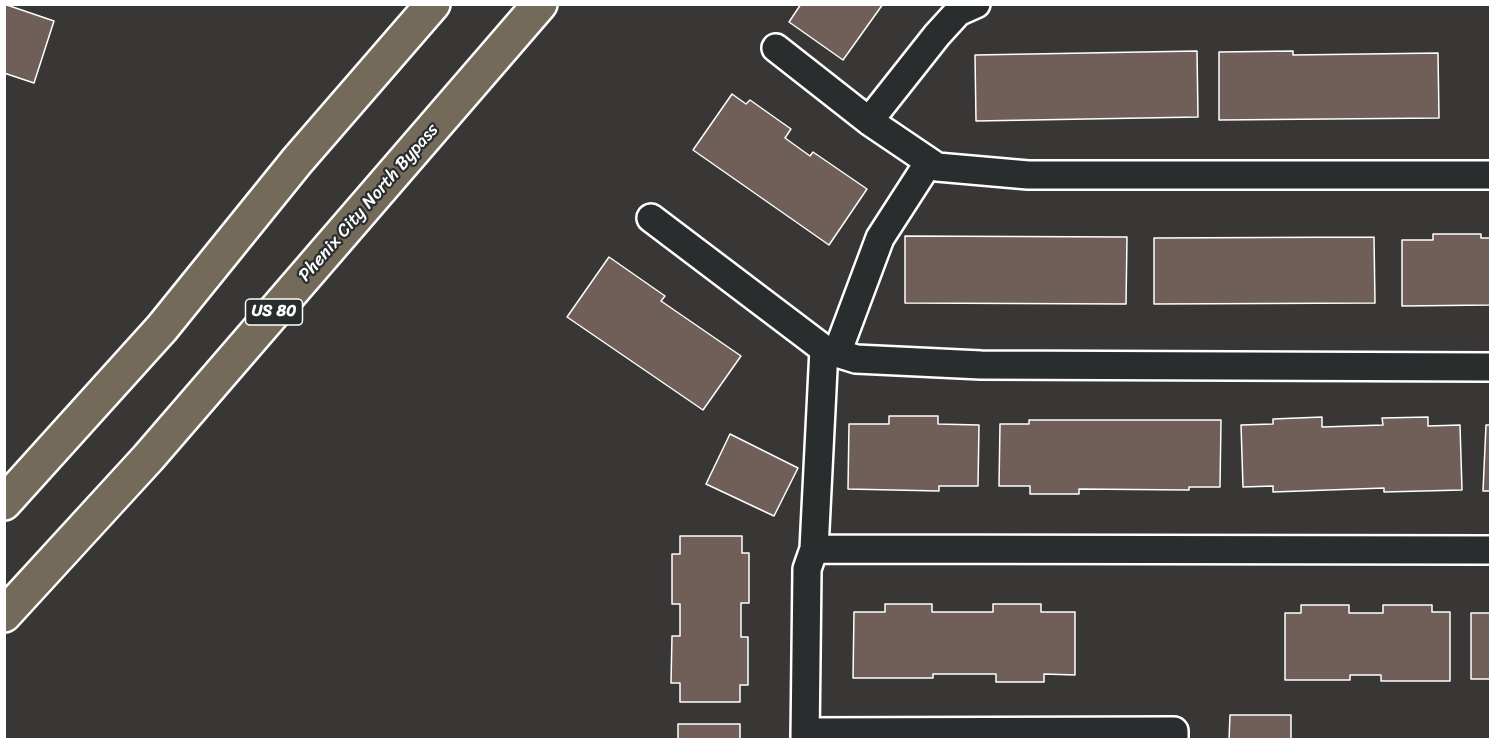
<!DOCTYPE html>
<html>
<head>
<meta charset="utf-8">
<style>
	body { margin:0 }
	#map { position:relative; width:1495px; height:744px; overflow:hidden; background:#383736; font-family:Sriracha,sans-serif }
	canvas { display:block }
	.frame { position:absolute; inset:0; border:6px solid #fff; pointer-events:none }
</style>
</head>
<body>
<div id="map">
<canvas width="1495" height="744"></canvas>
<div class="frame"></div>
</div>
<script>
const ctx = document.querySelector('canvas').getContext('2d');
ctx.lineJoin = 'round';
function paint(path, color) { ctx.fillStyle = color; ctx.fill(path, 'evenodd'); }
const toPath = rows => new Path2D(rows.map(r => 'M' + r).join(''));
function trace(path, color, width, dash) { ctx.strokeStyle = color; ctx.lineWidth = width; ctx.lineCap = dash ? 'butt' : 'round'; ctx.setLineDash(dash || []); ctx.stroke(path); }
function write(font, color, halo, rows, align = 'center') {
  ctx.font = font + ' Sriracha,sans-serif'; ctx.lineWidth = 4.5; ctx.setLineDash([]); ctx.textBaseline = 'middle'; ctx.strokeStyle = halo; ctx.fillStyle = color; for (const [text, x, y, turn = 0] of rows) {
    ctx.save(); ctx.translate(x, y); ctx.rotate((+turn || 0) * Math.PI / 180); ctx.textAlign = isNaN(turn) ? turn : align; if (halo) ctx.strokeText(text, 0, 0); ctx.fillText(text, 0, 0); ctx.restore();
  }
}
const building = toPath([
	[4,4,54,21,34,83,4,73,4,4],
	[801,4,883,4,843,60,789,22,801,4],
	[1197,51,1198,117,976,121,975,55,1197,51],
	[1293,51,1293,55,1438,53,1439,118,1219,120,1219,52,1293,51],
	[732,94,746,104,750,100,791,129,785,138,810,156,813,152,867,189,829,245,693,150,732,94],
	[1433,234,1481,234,1481,238,1490,238,1490,305,1402,306,1402,240,1433,240,1433,234],
	[905,236,1127,237,1126,304,905,303,905,236],
	[1374,237,1375,303,1154,304,1154,238,1374,237],
	[609,257,665,296,661,301,741,356,703,410,567,317,609,257],
	[889,416,938,416,938,424,979,425,978,486,939,486,939,491,848,489,849,424,889,424,889,416],
	[1322,417,1322,427,1383,425,1382,418,1428,417,1428,426,1460,425,1462,490,1384,492,1384,488,1273,492,1273,486,1243,487,1241,425,1273,424,1273,419,1322,417],
	[1029,420,1221,420,1220,487,1189,487,1189,490,1079,489,1079,494,1030,494,1030,486,999,486,1000,424,1029,424,1029,420],
	[1486,425,1490,425,1490,491,1483,491,1486,425],
	[730,434,798,468,774,516,706,484,730,434],
	[680,536,742,536,742,553,749,553,749,603,741,603,741,637,748,637,748,685,740,685,740,702,680,702,680,683,671,683,672,636,680,636,680,604,672,604,672,554,680,554,680,536],
	[885,604,932,604,932,612,993,612,993,604,1041,604,1041,612,1075,612,1075,675,1044,674,1044,682,996,682,996,674,933,674,933,678,853,678,854,612,885,612,885,604],
	[1301,605,1349,605,1349,613,1383,613,1383,605,1432,605,1432,612,1450,612,1450,681,1381,681,1381,675,1350,675,1350,680,1285,680,1285,613,1301,613,1301,605],
	[1471,613,1490,613,1490,679,1471,679,1471,613],
	[1230,715,1291,715,1291,740,1229,740,1230,715],
	[678,724,740,724,740,740,678,740,678,724]
]);
const minor = toPath([
	[976,4,958,12,937,35,869,121,937,167,1028,175,1490,175],
	[776,48,869,121],
	[651,218,824,349,856,359,981,365,1490,367],
	[824,349,814,549,1490,550],
	[837,353,880,238,929,162],
	[805,732,1174,731,1174,740],
	[805,740,807,569,814,549]
]);
const highway = toPath([
	[4,503,162,328,297,161,433,4],
	[4,615,148,458,540,4]
]);
const shields = [
	[274,312,57]
];
const shieldNames = [
	["US 80",274,312]
];
const streetNames = [
	["Phenix City North Bypass",369,203,-49]
];
paint(building, '#705f58');
trace(building, '#fff', 1.5);
trace(minor, '#fff', 32);
trace(highway, '#fff', 38);
trace(minor, '#2a2d2e', 27);
trace(highway, '#746a5a', 33);
for (const [x, y, w] of shields) { const box = new Path2D(); box.roundRect(x - w / 2, y - 13, w, 26, 4.5); ctx.fillStyle = '#2a2d2e'; ctx.fill(box); trace(box, '#fff', 1.5); }
write('bold 16px', '#fff', null, shieldNames);
write('18px', '#fff', '#2a2d2e', streetNames);
</script>
</body>
</html>
